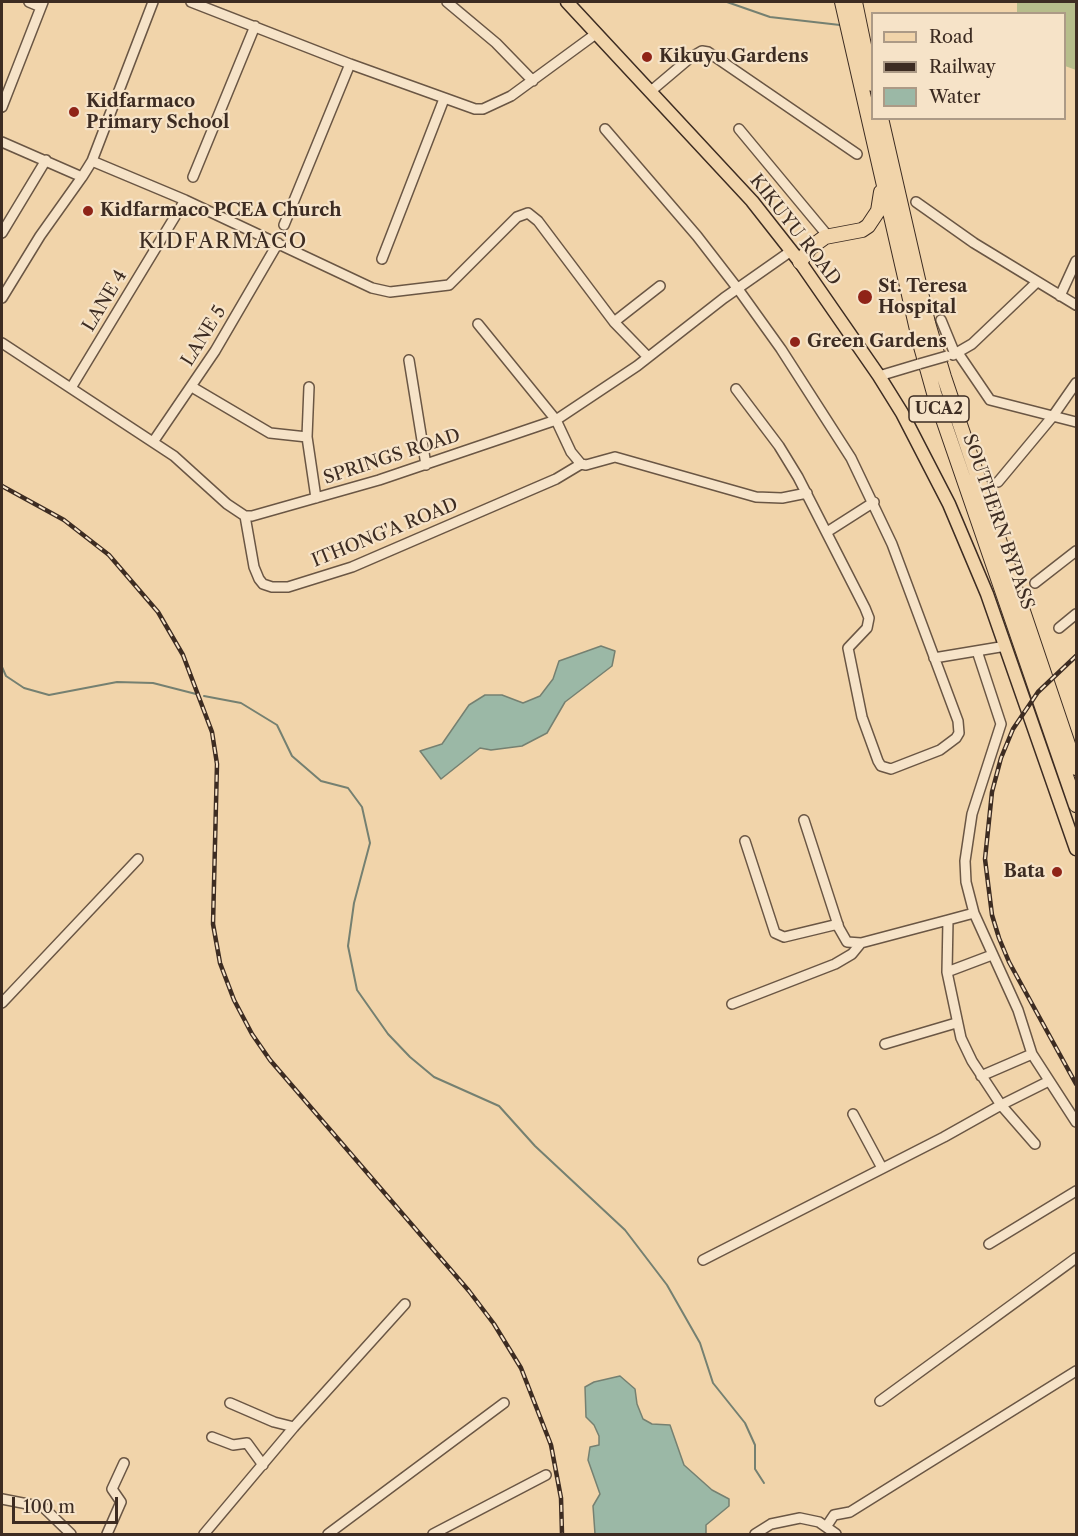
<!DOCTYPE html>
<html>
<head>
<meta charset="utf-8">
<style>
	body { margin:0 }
	#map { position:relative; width:1078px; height:1536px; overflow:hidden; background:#f1d4aa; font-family:"Libre Caslon Text",serif }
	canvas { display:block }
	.frame { position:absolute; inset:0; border:3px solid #3d2c22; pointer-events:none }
	.legend { position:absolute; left:871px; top:12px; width:195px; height:108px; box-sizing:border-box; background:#f6e3c8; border:2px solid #ac9a86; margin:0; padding:8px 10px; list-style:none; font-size:18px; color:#3d2c22 }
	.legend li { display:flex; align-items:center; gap:12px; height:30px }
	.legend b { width:30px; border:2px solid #ac9a86 }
	.scale { position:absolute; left:12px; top:1497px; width:106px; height:27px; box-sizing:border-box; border:3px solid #3d2c22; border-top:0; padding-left:8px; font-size:18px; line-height:21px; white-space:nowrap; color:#3d2c22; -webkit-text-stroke:4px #f6e3c8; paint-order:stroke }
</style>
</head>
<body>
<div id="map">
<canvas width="1078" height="1536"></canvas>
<div class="frame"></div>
<ul class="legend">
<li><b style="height:8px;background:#f1d4aa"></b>Road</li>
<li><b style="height:8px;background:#3d2c22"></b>Railway</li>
<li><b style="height:16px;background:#9bb8a6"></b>Water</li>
</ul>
<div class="scale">100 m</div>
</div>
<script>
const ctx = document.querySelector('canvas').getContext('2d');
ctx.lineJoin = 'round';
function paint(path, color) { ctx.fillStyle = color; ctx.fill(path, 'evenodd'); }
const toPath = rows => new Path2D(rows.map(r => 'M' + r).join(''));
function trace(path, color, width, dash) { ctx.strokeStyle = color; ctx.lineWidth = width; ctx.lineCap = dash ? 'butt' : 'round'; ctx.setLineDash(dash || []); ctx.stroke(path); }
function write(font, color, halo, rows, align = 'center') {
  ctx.font = font + ' "Libre Caslon Text",serif'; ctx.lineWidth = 4.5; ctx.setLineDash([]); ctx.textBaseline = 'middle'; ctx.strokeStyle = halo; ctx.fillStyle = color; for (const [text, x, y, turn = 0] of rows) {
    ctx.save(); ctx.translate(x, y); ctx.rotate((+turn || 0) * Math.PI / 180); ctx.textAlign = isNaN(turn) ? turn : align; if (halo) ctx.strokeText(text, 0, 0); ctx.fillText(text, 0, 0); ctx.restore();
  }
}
const green = toPath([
	[1017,2,1076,2,1076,70,1065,66,1064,14,1017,13]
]);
const water = toPath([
	[601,646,615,651,612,666,565,702,547,733,522,746,491,750,480,748,441,779,420,751,442,744,469,705,485,695,502,695,523,703,540,696,553,679,559,661,601,646],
	[620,1376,635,1389,637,1404,643,1419,652,1424,670,1425,684,1465,712,1490,729,1499,729,1506,706,1525,706,1534,595,1534,593,1506,600,1494,588,1460,590,1447,599,1445,599,1436,594,1425,586,1417,585,1387,594,1382,620,1376]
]);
const stream = toPath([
	[727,2,770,17,840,25],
	[2,667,6,676,24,688,49,695,117,682,153,683,196,694],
	[204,696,241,703,277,725,292,756,321,781,348,788,362,807,370,843,354,903,348,946,357,990,388,1034,410,1057,434,1077,499,1106,535,1146,625,1230,667,1285,700,1343,713,1383,745,1423,755,1445,755,1469,764,1483]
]);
const minor = toPath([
	[29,2,41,7],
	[191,2,350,64,475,109,483,109,511,96,597,33],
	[447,2,496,43,533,81],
	[651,91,690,58,702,51,708,52,857,154],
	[2,107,43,2],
	[605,129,697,236,738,289,781,349,851,458,892,544,958,721,959,733,956,738,940,750,891,769,881,766,878,761,862,717,848,648,867,628,869,618,865,608,798,477,779,446,736,389],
	[739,129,828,236],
	[2,142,82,177,92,161,185,200,372,288,390,292,449,285,517,217,528,213,538,221,614,322,648,357],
	[92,161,153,2],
	[193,177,255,26],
	[916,202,974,243,1076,305],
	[284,225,350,64],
	[2,233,46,160],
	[382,259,444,99],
	[1060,296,1076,261],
	[2,298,40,236,82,177],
	[941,320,955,354],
	[614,322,660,286],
	[478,324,556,420,571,452,581,464,586,465,615,457,756,497,782,498,807,493],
	[2,343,174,456,227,504,245,516,252,516,379,480,556,420,637,366,724,298,791,251],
	[958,353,990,400,1076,422],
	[953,355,972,344,1037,282],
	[409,360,426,465],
	[879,376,919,364],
	[192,387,270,433,307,437,316,498],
	[71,388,185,200],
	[307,437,309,387],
	[153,442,215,351,278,243],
	[998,482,1053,416,1076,383],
	[245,516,254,567,259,579,263,584,272,587,288,587,352,567,556,479,581,464],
	[827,532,874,502],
	[1035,583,1076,551],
	[1059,628,1076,614],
	[977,651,1001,724,972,814,965,861,966,882,974,913,1018,1010,1032,1054,1076,1122],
	[934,658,1006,646],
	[804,820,839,928,847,942,861,943,948,920],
	[745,841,775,933,784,937,838,924],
	[947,972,992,955],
	[2,1003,138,859],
	[732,1004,835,964,852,954,861,943],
	[885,1044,956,1023],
	[981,1076,1032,1054],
	[853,1114,882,1168],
	[1035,1144,1001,1105,1049,1081],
	[989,1244,1076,1191],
	[703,1260,944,1137,1001,1105,972,1061,961,1038,947,972,948,920,974,913],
	[880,1401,1076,1258],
	[230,1403,274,1422,294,1427],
	[212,1437,233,1445,247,1443,263,1465],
	[2,1499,43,1507,71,1534],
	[826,1527,834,1515,850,1512,1076,1371],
	[107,1534,121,1502,112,1489,124,1463],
	[204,1534,294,1427,405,1304],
	[328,1534,504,1403],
	[433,1534,546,1475],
	[755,1534,771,1524,800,1518,819,1522,836,1534]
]);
const major = toPath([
	[567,2,752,201,800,262,879,376,902,413,949,504,987,594,1076,849]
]);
const highway = toPath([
	[842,2,920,343,934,393,1076,805],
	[855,2,872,84],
	[881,118,928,323,944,377,1076,768],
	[800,262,810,248,825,237,862,230,868,226,878,211,881,192]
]);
const rail = toPath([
	[2,486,64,520,109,555,158,612,183,655,212,732,217,764,213,924,220,963,234,1000,252,1034,270,1060,469,1291,494,1324,521,1368,551,1445,561,1498,562,1534],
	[1076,656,1038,692,1013,729,1001,758,992,792,985,859,992,915,999,938,1009,962,1076,1084]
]);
const minorBridge = toPath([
	[919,364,947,356]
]);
const markers = [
	[647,57,6,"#8f2418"],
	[74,112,6,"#8f2418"],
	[88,211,6,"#8f2418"],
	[865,297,8,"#8f2418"],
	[795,342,6,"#8f2418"],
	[1057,872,6,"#8f2418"]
];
const shields = [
	[939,409,60]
];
const shieldNames = [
	["UCA2",939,409]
];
const poiNames = [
	["Kikuyu Gardens",659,57],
	["Kidfarmaco",86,102],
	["Primary School",86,123],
	["Kidfarmaco PCEA Church",100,211],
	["St. Teresa",878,287],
	["Hospital",878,308],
	["Green Gardens",807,342],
	["Bata",1045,872,"right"]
];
const streetNames = [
	["KIKUYU ROAD",795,230,52],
	["LANE 4",105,301,-59],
	["LANE 5",204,336,-58],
	["SPRINGS ROAD",392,457,-18],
	["SOUTHERN BYPASS",998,522,71],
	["ITHONG'A ROAD",385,533,-22]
];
const quarterNames = [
	["KIDFARMACO",223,242]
];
paint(green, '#b7bd8b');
paint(water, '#9bb8a6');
trace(water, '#758071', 1.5);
trace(stream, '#758071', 2);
trace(minor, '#6a5644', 12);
trace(major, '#3d2c22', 15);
trace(highway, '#3d2c22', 16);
trace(minor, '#f6e3c8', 9);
trace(major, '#f1d4aa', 12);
trace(highway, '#f1d4aa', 14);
trace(rail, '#3d2c22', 4.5);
trace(rail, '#f6e3c8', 2, [7]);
trace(minorBridge, '#6a5644', 12, []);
trace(minorBridge, '#f6e3c8', 9);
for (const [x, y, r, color] of markers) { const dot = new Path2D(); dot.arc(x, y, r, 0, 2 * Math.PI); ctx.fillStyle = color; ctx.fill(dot); trace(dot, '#f6e3c8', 2); }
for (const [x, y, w] of shields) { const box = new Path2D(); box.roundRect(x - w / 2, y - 13, w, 26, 4.5); ctx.fillStyle = '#f6e3c8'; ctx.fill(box); trace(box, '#3d2c22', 1.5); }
write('bold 16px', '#3d2c22', null, shieldNames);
write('bold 18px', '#3d2c22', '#f6e3c8', poiNames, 'left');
write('18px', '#3d2c22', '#f6e3c8', streetNames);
ctx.letterSpacing = '1.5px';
write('21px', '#3d2c22', '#f6e3c8', quarterNames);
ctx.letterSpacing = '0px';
</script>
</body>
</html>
